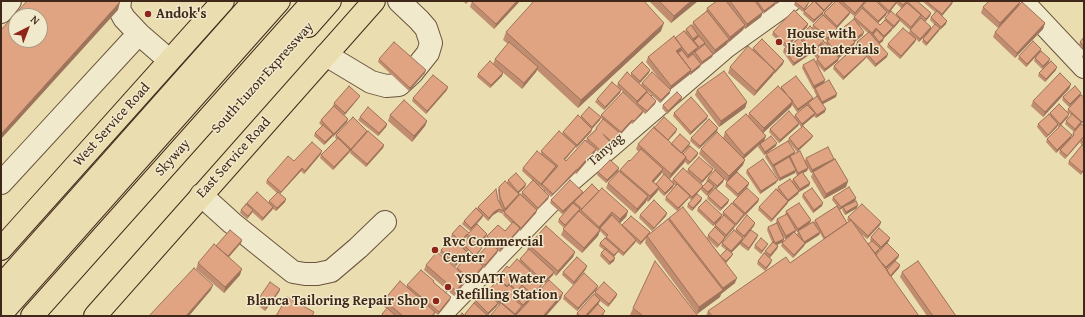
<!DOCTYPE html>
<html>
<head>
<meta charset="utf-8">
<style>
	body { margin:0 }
	#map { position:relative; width:1085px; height:317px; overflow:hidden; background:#eaddaf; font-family:"Gentium Book Plus",serif }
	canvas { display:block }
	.frame { position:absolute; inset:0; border:2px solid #3f271a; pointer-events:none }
	.north { position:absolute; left:8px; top:8px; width:40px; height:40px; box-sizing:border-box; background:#f1e9cb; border:1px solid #aa9b84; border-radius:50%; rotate:42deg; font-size:11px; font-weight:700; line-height:16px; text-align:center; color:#3f271a }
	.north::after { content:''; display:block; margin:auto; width:14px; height:18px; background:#8f2418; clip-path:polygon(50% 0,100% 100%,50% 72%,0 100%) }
</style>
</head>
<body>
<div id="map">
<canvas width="1085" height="317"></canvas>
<div class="frame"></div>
<div class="north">N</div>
</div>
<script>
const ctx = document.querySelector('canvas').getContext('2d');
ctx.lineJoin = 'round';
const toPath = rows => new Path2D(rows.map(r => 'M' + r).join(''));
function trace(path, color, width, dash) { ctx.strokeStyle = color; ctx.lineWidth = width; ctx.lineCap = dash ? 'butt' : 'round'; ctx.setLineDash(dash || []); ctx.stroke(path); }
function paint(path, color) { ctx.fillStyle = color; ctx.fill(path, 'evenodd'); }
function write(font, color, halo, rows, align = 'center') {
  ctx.font = font + ' "Gentium Book Plus",serif'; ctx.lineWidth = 3; ctx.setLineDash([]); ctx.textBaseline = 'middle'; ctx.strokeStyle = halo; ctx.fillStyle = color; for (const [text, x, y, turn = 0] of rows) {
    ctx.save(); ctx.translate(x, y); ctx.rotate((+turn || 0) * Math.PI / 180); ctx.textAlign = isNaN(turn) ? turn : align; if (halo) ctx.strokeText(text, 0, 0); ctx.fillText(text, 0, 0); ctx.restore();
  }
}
const minor = toPath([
	[120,1,119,9,124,18,139,34,169,60],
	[1022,1,1084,67],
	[1,12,10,1],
	[326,55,371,82,386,86,399,85,412,73,428,53,431,43,426,28,419,20,399,1],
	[1,183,131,42,139,34],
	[201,195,232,223,293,272,305,274,317,274,331,271,358,248,385,222],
	[439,316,570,181,727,46,790,1]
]);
const major = toPath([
	[1,249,223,1],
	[95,316,374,1]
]);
const highway = toPath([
	[308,26,330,1],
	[1,286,254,1],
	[1,314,279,1],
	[32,316,313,1]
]);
const wall = toPath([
	[463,1,469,1,466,4],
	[472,1,520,1,494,29,470,7],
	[649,1,698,1,671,23],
	[717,1,781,1,776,4,776,3,775,5,762,13,761,17,745,29,744,28,743,30,728,42,727,44,713,55,712,57,701,65,700,67,690,75,689,74,689,75,670,90,670,93,660,103,647,91,646,93,656,101,655,104,645,114,643,112,642,114,632,124,631,123,620,135,619,134,611,145,610,144,600,154,596,150,595,152,576,174,575,173,551,197,541,187,541,185,540,187,549,196,548,199,537,210,536,213,520,231,519,230,500,252,498,251,497,253,484,268,483,268,470,283,466,280,465,283,454,296,424,270,426,265,457,269,469,254,467,252,466,255,455,267,440,253,441,250,462,247,463,244,468,239,466,237,460,244,451,237,452,234,469,233,487,234,486,237,478,245,480,251,474,258,476,259,476,258,490,243,486,239,487,236,505,231,512,224,503,215,504,212,515,200,504,211,503,214,498,212,493,215,488,221,483,216,482,218,470,231,462,224,464,221,477,209,478,207,499,200,498,190,499,187,507,183,508,180,525,187,518,193,518,197,521,195,522,192,533,181,522,171,523,168,541,154,541,151,562,134,563,132,580,118,581,116,601,117,601,115,636,105,637,103,636,104,617,86,618,83,631,76,631,73,649,73,639,84,641,85,642,83,660,80,646,62,648,57,685,32,686,29,692,26,693,22,706,12,707,8],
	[601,118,603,120,596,128,595,130,587,138,586,141,566,161,565,160,574,149,575,147,576,148,591,132,592,129,600,120],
	[813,1,834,1,833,2,813,23,803,14,804,11],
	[836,1,865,1,864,4,854,16,850,13,849,15,837,28,836,31,827,41,812,28,813,25,823,15,824,13],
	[867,1,879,1,877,2,878,3,879,1,917,1,931,13,930,16,925,22,920,17,910,30,900,21,899,22,893,29,892,28,892,30,883,39,883,41,879,44,887,57,875,67,866,57,865,59,843,80,833,69,834,66,856,45,857,42,868,33,859,25,863,35,855,42,854,45,838,59,838,61,824,72,817,64,824,83,836,97,823,104,825,112,816,118,814,116,801,127,799,124,798,126,779,143,769,132,770,129,794,117,795,115,807,104,797,112,792,105,791,107,763,133,766,136,764,141,776,146,764,155,758,147,759,145,744,159,743,165,737,172,749,183,748,186,737,197,725,186,727,182,699,154,701,149,728,143,723,138,725,132,748,116,749,113,781,89,781,87,813,98,812,100,817,97,814,91,814,88,813,89,802,68,803,65,816,61,817,59,813,54,814,51,812,53,806,46,809,55,793,66,783,52,784,49,786,48,772,35,773,32,808,24,807,27,787,47,799,38,800,36,822,44,826,43,827,41,843,29,844,27,853,20,854,17,861,9,862,6],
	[896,4,897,4,901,8,896,16,885,18,884,21,880,25,878,23,886,15,887,13,888,14],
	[922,1,953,1,952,4,942,16,946,24,939,30,926,46,922,42,923,39,928,33,919,42,916,39,915,42,900,59,887,47,888,44,909,33,910,30,931,27,930,30,935,25,930,20,931,17,935,12],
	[795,2,808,5,803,12,794,5],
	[1020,2,1018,7,1045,23,1043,29,1015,58,993,37,995,32,1017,8,998,28,981,13,983,7],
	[661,31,578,108,537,70,536,72,522,89,500,70,503,73,502,76,490,88,477,77,478,74,493,64,495,59,508,44,503,40,506,32],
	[1084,38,1084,50,1079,45,1080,42],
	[753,48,783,64,774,74,773,73,773,75,754,96,728,73,730,67,752,50],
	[1040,52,1026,67,1018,59,1019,56],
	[1084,52,1084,60,1082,57],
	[1035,58,1049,62,1042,69,1034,61],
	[379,59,425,73,409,91,378,62],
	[1056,70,1045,82,1038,76,1039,73],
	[1071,84,1069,89,1043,117,1031,106,1033,101],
	[447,90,426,114,412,101,413,98],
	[621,90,620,93,604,110,595,102,597,99],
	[697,90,747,102,745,108,719,127,695,95],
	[1080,96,1084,97,1084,122,1081,124,1083,126,1084,124,1084,171,1081,175,1068,164,1069,161,1082,145,1080,143,1081,141,1065,159,1059,153,1060,150,1068,142,1056,153,1046,142,1047,139,1071,138,1072,137,1072,136,1073,133,1081,124,1080,124,1080,125,1074,132,1065,124,1066,121,1071,115,1067,112,1068,109,1078,98,1069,107,1062,100,1063,97],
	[682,97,681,100,667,114,662,108,663,105],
	[358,99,344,115,348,119,347,122,333,137,332,136,332,137,324,145,314,136,315,133,322,126,319,123,321,120,333,106,334,103],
	[674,113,707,119,690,135,673,116],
	[1050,113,1068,117,1059,127,1058,126,1046,138,1037,127,1038,124,1049,115],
	[390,115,427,121,425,126,412,142,388,121],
	[360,117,387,124,386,127,378,136,358,120],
	[654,128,676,132,668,141,671,144,689,146,682,153,683,154,698,153,697,156,688,165,685,162,670,179,672,181,673,179,703,186,701,189,691,200,689,198,677,211,665,200,666,197,675,186,674,184,673,187,664,196,658,190,657,192,648,202,646,200,646,202,635,214,606,188,608,183,620,171,620,170,630,161,639,152,636,149,638,144],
	[662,173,664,175,656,184,654,182],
	[717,131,699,149,690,141,691,138],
	[367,133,384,145,383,148,366,167,350,153,351,150,349,153,333,170,320,158,321,155,337,139,335,138,336,135],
	[813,136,811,139,797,152,789,142,794,154,805,161,806,158,834,159,833,160,848,181,846,187,824,199,811,177,813,172,819,168,811,173,808,168,807,171,803,173,810,183,809,186,799,192,798,194,788,202,787,204,771,222,758,210,759,207,779,192,777,190,778,187,792,181,793,179,797,176,795,171,795,173,779,181,772,169,773,167,772,168,765,157,766,154,788,141,789,138],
	[321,154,304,174,301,171,280,194,285,202,276,211,273,209,262,221,252,212,247,219,240,213,241,210,247,203,269,202,277,193,266,183,267,180,294,161],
	[619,168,618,171,606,183,597,175,598,172],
	[688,169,712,172,701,184,687,172],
	[747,170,776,183,760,194,746,173],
	[708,178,724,179,723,182,716,189,728,203,720,211,707,199,708,196,715,188,714,187,713,189,707,196,701,190,702,187,707,181,706,181],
	[599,191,628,211,626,217,620,223,622,226,650,232,649,234,668,219,669,218,707,238,708,235,714,228,715,225,723,216,722,215,723,212,733,204,733,202,759,199,758,202,735,226,734,228,717,248,707,238,721,256,726,250,721,246,722,243,735,231,736,229,754,226,743,238,742,241,758,235,757,238,748,251,740,245,741,243,731,253,733,254,731,257,726,263,735,283,721,294,720,297,697,314,645,243,646,238,640,245,635,241,623,256,618,252,617,253,614,257,614,261,609,265,600,256,601,253,604,250,599,246,600,243,606,239,606,237,600,231,598,236,582,253,561,235,564,228,558,222,559,219,574,204,574,202,562,214,550,203,551,200],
	[803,194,822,206,813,213,802,197],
	[833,197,856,198,855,201,851,203,857,208,845,215,842,210,843,208,840,210,847,223,849,222,847,220,848,217,881,222,880,225,867,239,860,233,868,244,871,242,870,240,871,237,889,241,880,250,879,249,875,254,899,255,898,258,886,270,887,270,900,265,899,268,891,277,919,316,706,316,708,311,790,263,824,240,820,233,819,235,805,244,804,246,793,258,781,246,782,243,790,236,785,239,782,235,784,239,783,242,777,245,778,246,777,249,770,258,771,263,765,271,757,264,758,261,764,254,765,251,772,242,767,230,768,227,776,223,776,222,777,219,785,215,786,211,811,220,810,223,797,232,795,229,795,233,797,236,797,234,798,231,814,222,815,220,837,206,832,200],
	[702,198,701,201,692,211,687,207,688,204],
	[698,208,721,218,713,226,697,211],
	[640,215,666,216,652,231,639,218],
	[242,240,241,243,229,257,240,275,224,293,196,269,198,263,216,246],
	[768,244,766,247,761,254,754,248,755,245],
	[529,245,575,252,573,257,556,276,553,273,553,275,543,285,530,272,529,274,523,281,524,282,542,284,541,287,532,298,521,288,517,292,530,298,529,301,522,308,515,316,490,316,502,304,508,296,507,295,506,297,498,305,497,305,497,306,487,316,460,316,464,315,474,303,475,300,487,293,488,291,497,284,499,282,497,280,498,277,519,261,520,259,528,250,527,250],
	[516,278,517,278,510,286,509,285],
	[586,269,573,285,562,275,563,272],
	[902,272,956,316,927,316,900,277],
	[434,282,450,300,438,315,435,313,434,316,381,316,382,314,387,309,382,305,384,300,407,287,407,285],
	[280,289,279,292,265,311,256,304,257,301],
	[597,289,577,311,563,299,564,296],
	[595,292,617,294,616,297,608,307,600,301,598,304,604,314,603,316,588,316,595,307,587,316,576,316,577,313,594,295],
	[633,308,698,316,632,316,630,315]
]);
const shadedWall = toPath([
	[517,1,520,1,494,29,496,24],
	[691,1,698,1,671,23,674,16],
	[777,1,781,1,776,4],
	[833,1,834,1,833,2,823,13,824,10],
	[865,1,864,4,854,16,855,13],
	[897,1,896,4,888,14,889,11],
	[907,1,908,1,901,8,903,5],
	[953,1,952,4,941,17,942,14],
	[120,2,118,10,1,139,1,134],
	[776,2,775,5,763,14,764,11],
	[809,2,808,5,803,12,804,9],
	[1020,2,1018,7,998,28,1000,23],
	[824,11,823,14,813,23,814,20],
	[763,12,761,17,745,29,747,24],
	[850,12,849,15,837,28,836,31,827,41,828,38,836,29,837,26],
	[887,12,886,15,877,24,878,21],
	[931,13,930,16,925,22,926,19],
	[921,15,920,18,910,30,911,27],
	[900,19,899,22,893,29,894,26],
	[947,21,946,24,940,30,941,27],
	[664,23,661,31,578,108,581,100],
	[1045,23,1043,29,1015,58,1017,53],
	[808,24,807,27,786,48,787,45],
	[745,25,743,30,728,43,730,37],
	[893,27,892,30,883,39,884,36],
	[931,27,930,30,919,42,920,39],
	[876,28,875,31,871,36,872,33],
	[940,28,939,31,926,46,927,43],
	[864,32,863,35,853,43,854,40],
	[698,35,697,38,692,42,693,39],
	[884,38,883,41,878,45,879,42],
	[729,39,727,44,713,55,715,50],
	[916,39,915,42,900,59,901,56],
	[824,41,822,44,812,53,813,50],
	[855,42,854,45,838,59,839,56],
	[682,47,680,52,674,57,676,51],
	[698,47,697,50,687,58,688,55],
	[1041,49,1040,52,1026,67,1027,64],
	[810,52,809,55,793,66,794,63],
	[713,54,712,57,701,65,702,62],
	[888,54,887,57,875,67,876,64],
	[867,56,865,59,843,80,844,77],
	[839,58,838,61,824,72,825,69],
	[1050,59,1049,62,1042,69,1043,66],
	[784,61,783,64,774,74,775,71],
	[701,64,700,67,690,75,691,72],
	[538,67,536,72,522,89,524,83],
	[1057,67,1056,70,1045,82,1046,79],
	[426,70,425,73,409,91,410,88],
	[650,70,649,73,639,84,640,81],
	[691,70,689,75,670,90,670,93,660,103,661,100,669,91,671,86],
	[775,70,773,75,754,96,756,91],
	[503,73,502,76,490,88,491,85],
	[825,80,824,83,813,89,814,86],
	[1071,84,1069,89,1043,117,1045,112],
	[448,87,447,90,426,114,427,111],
	[621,90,620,93,604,110,605,107],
	[647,91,646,94,636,104,637,101],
	[1081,93,1080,96,1069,107,1070,104],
	[837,94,836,97,821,105,822,102],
	[360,96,358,99,344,116,345,113],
	[682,97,681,100,667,114,668,111],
	[813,98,812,101,808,103,807,104,797,112,798,109],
	[656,101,655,104,645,114,647,111],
	[793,101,791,107,762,134,764,128],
	[747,102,745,108,719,127,721,121],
	[826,109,825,112,816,118,817,115],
	[643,111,642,114,632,124,634,121],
	[815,113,814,116,801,127,802,124],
	[1069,114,1068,117,1059,127,1060,124],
	[708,116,707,119,690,135,691,132],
	[601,117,600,120,591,130,592,127],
	[348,119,347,122,333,137,334,134],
	[632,120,631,123,620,135,621,132],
	[427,121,425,126,412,142,414,136],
	[1081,122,1080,125,1074,132,1075,129],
	[799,123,798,126,779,143,780,140],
	[387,124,386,127,378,136,379,133],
	[1058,124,1057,127,1046,138,1048,135],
	[718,128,717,131,699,149,700,146],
	[592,129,591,132,576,148,577,145],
	[677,129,676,132,666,143,668,140],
	[367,131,366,134,333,170,334,167],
	[620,133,618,136,611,145,612,142],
	[333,134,332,137,324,145,325,142],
	[1072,135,1071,138,1056,153,1057,150],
	[766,136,764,141,760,144,759,145,742,160,744,155],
	[813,136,811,139,797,152,798,149],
	[1084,136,1084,137,1065,159,1067,156],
	[610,142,609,145,600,154,601,151],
	[690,143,689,146,679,157,680,154],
	[777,143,776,146,764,155,765,152],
	[384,145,383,148,366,167,367,164],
	[576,146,574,149,563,162,564,159],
	[596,149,595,152,576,174,577,170],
	[322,151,321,154,304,174,305,171],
	[795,152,794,155,774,167,774,166,772,168,773,165],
	[698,153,697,156,688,165,690,162],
	[686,157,684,163,669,179,671,174],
	[834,159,833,162,811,173,812,170],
	[745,160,743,165,727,182,729,176],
	[556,166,555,169,540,187,541,184],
	[302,168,301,171,279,195,281,192],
	[619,168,618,171,606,183,607,180],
	[808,168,807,171,797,176,798,173],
	[663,169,661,174,650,186,652,181],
	[713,169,712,172,701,184,702,181],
	[576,170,575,173,551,197,553,194],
	[796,170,795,173,779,181,780,178],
	[724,179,723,182,716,189,717,186],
	[778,180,776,183,760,194,761,191],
	[848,181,846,187,824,199,826,194],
	[749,183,748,186,737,197,738,194],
	[810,183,809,186,799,192,800,189],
	[526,184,525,187,517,195,518,192],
	[674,184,673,187,664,196,665,193],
	[703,186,701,189,691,200,692,197],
	[714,186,713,189,707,196,708,192],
	[659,187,657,192,648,202,650,196],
	[799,191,798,194,788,202,787,204,771,222,772,219,788,200],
	[583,192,582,195,562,214,563,211],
	[519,194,518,197,504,212,505,209],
	[549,196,548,199,536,211,538,208],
	[648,196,646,202,635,214,637,209],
	[690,196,688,199,677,211,678,208],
	[702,198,701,201,692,211,693,208],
	[856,198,855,201,839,210,841,207],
	[286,199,285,202,276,211,277,208],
	[759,199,758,202,744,216,745,213],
	[729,200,728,203,720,211,721,208],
	[823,203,822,206,813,213,814,210],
	[858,205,857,208,845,215,846,212],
	[273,207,272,210,262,221,263,218],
	[499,209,498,212,493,215,488,221,489,218,494,212],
	[253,210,252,213,247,219,248,216],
	[537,210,536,213,520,231,521,228],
	[628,211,626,217,618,225,620,219],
	[612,212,610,217,597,232,599,227],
	[667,213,666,216,652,231,654,228],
	[744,214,743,217,735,227,736,224],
	[483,215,482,218,470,231,471,228],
	[722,215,721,218,713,226,714,223],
	[811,220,810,223,797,232,798,229],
	[881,222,880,225,867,239,868,236],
	[755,223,754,226,743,239,744,236],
	[735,225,734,228,725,238,726,235],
	[520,228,519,231,500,252,501,249],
	[600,230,598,236,582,253,584,248],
	[796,230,795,234,785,239,786,236],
	[650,232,649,235,647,236,646,238,640,245,641,242],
	[820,232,819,235,805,244,804,246,793,258,794,255,804,242],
	[467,234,466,237,460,244,461,241],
	[487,234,486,237,476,247,477,244],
	[758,235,757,238,748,251,749,248],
	[725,237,724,240,717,248,719,245],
	[743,238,742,242,730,254,731,251],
	[890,238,889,241,880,250,881,247],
	[784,239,783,242,774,246,775,243],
	[242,240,241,243,227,259,228,256],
	[636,240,635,243,623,256,624,253],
	[768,244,766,247,761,254,762,251],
	[778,246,777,249,769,258,770,255],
	[482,248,480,251,474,259,475,256],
	[880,248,879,251,873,257,874,254],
	[498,250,497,253,484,268,485,265],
	[619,250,617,253,613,258,614,255],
	[467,252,466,255,455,267,456,264],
	[575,252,573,257,556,276,558,271],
	[733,254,731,257,725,264,726,261],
	[899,255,898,258,885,270,886,267],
	[615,258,614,261,609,265,610,262],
	[772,260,771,263,765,271,766,268],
	[900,265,899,268,888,280,889,277],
	[483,266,482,269,470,283,471,280],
	[587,266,586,269,573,285,574,282],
	[242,269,240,275,224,293,225,287],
	[530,271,529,274,522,282,523,279],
	[554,272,553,275,543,285,544,282],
	[517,275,516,278,506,289,507,286],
	[467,278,465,283,454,296,456,291],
	[737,278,735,283,721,294,720,297,697,314,699,307,722,290,723,288],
	[542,284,541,287,532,298,533,295],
	[213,285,211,290,189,316,186,316],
	[598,286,597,289,577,311,578,308],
	[280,289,279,292,265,311,266,308],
	[563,293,561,299,546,316,543,316],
	[507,294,506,297,498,305,499,302],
	[617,294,616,297,608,307,609,304],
	[451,297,450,300,438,315,439,312],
	[530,298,529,301,522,308,523,305],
	[600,300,599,303,587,316,585,316],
	[498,303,497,306,487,316,488,313],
	[522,306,521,309,515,316,515,314]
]);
const building = toPath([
	[27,1,119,1,120,2,1,134,1,30,27,1],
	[16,16,40,16,40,40,16,40,16,16],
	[472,1,517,1,496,24,472,2,472,1],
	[534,1,644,1,664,23,581,100,506,32,534,1],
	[659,1,691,1,674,16,659,1],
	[717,1,726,1,745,25,730,37,707,8,717,1],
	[730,1,755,1,763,12,747,24,730,1],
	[757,1,775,1,776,2,764,11,757,1],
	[796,1,808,1,809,2,804,9,795,2,796,1],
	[814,1,824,11,814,20,804,11,814,1],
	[815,1,833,1,824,10,815,1],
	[836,1,838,1,850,12,837,26,824,13,836,1],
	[842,1,865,1,855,13,842,1],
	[867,1,876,1,887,12,878,21,862,6,867,1],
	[879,1,897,1,889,11,879,2,879,1],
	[898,1,907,1,903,5,898,1],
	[908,1,917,1,931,13,926,19,908,2,908,1],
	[926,1,953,1,942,14,926,1],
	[989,1,1019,1,1020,2,1000,23,983,7,989,1],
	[1022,2,1045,23,1017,53,995,32,1022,2],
	[907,3,921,15,911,27,896,14,907,3],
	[862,8,880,25,885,20,893,27,884,36,876,28,872,33,854,17,862,8],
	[794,10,808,24,787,45,773,32,794,10],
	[707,11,729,39,715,50,693,22,707,11],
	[891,11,900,19,894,26,885,18,891,11],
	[937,11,947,21,941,27,931,17,937,11],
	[823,15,837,28,828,38,813,25,823,15],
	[921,18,931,27,920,39,910,30,921,18],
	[854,19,864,32,854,40,844,27,854,19],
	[935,24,940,28,927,43,923,39,935,24],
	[691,25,698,35,693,39,686,29,691,25],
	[810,26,824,41,813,50,800,36,810,26],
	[842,28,855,42,839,56,827,41,842,28],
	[903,28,916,39,901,56,888,44,903,28],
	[877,30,884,38,879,42,873,34,877,30],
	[684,31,698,47,688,55,675,38,684,31],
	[869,32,888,54,876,64,857,42,869,32],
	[674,36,682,47,676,51,691,70,671,86,648,57,674,36],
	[699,36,705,43,699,47,694,41,699,36],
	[1084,37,1084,46,1080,42,1084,37],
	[800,38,810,52,794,63,784,49,800,38],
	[762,39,784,61,775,71,753,48,762,39],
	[1033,41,1041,49,1027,64,1019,56,1033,41],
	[394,42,426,70,410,88,379,59,394,42],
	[509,42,538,67,524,83,495,59,509,42],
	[825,42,839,58,825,69,817,59,819,57,814,51,825,42],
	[705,44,713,54,702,62,695,52,705,44],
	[857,45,867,56,844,77,834,66,857,45],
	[748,46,775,70,756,91,730,67,748,46],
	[682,50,688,58,693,54,701,64,691,72,690,71,691,70,678,53,682,50],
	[1041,51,1050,59,1043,66,1035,58,1041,51],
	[814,59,825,80,814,86,803,65,814,59],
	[490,61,503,73,491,85,478,74,490,61],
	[1051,61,1057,67,1046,79,1039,73,1051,61],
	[642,62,650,70,640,81,631,73,642,62],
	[724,71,747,102,721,121,697,90,724,71],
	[627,72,647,91,637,101,618,83,627,72],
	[652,72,671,90,661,100,642,83,652,72],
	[1060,73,1071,84,1045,112,1033,101,1060,73],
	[433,75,448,87,427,111,413,98,433,75],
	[796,76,813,98,798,109,781,87,796,76],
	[829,80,837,94,822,102,815,88,829,80],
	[612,82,621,90,605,107,597,99,612,82],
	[349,86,360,96,345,113,334,103,349,86],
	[778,86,793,101,764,128,749,113,778,86],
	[1075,86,1081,93,1070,104,1063,97,1075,86],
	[623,92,643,111,634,121,632,120,621,132,601,115,623,92],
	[647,92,656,101,647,111,637,103,647,92],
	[677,92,682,97,668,111,663,105,677,92],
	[1081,95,1084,97,1084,120,1082,122,1068,109,1081,95],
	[817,96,826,109,817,115,808,103,817,96],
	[691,97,708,116,691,132,674,113,691,97],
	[404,100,427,121,414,136,390,115,404,100],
	[1059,104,1069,114,1060,124,1050,113,1059,104],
	[807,105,815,113,802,124,795,115,807,105],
	[334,106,348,119,334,134,321,120,334,106],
	[368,107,387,124,379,133,360,117,368,107],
	[589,107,601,117,592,127,581,116,589,107],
	[789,111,799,123,780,140,770,129,789,111],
	[746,114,766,136,744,155,725,132,746,114],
	[1049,114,1058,124,1048,135,1038,124,1049,114],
	[1072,114,1081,122,1075,129,1066,121,1072,114],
	[578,115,592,129,577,145,563,132,578,115],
	[353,117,367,131,351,149,336,135,353,117],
	[664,117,677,129,668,140,654,128,664,117],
	[603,119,620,133,612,142,603,134,610,142,601,151,587,138,597,129,596,128,603,119],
	[709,119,718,128,700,146,691,138,709,119],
	[1081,124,1084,126,1084,136,1067,156,1060,150,1074,135,1073,133,1081,124],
	[323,125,333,134,325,142,315,133,323,125],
	[1061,125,1072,135,1057,150,1047,139,1061,125],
	[803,126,813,136,798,149,789,138,803,126],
	[654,127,686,157,671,174,638,144,654,127],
	[368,131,384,145,367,164,351,150,368,131],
	[559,131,576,146,564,159,566,161,585,140,596,149,577,170,576,170,553,194,542,184,558,166,541,151,559,131],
	[717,132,745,160,729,176,701,149,717,132],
	[680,134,690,143,681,153,671,144,680,134],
	[771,136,777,143,765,152,760,144,771,136],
	[1084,137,1084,143,1081,140,1084,137],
	[338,138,350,150,334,167,321,155,338,138],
	[788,141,795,152,773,165,766,154,788,141],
	[312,142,322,151,305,171,302,168,281,192,267,180,288,156,294,161,312,142],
	[1082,145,1084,146,1084,169,1082,172,1069,161,1082,145],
	[690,146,698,153,690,162,686,159,686,157,683,154,690,146],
	[828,147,834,159,812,170,806,158,828,147],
	[641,149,663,169,652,181,659,187,650,196,620,170,629,160,630,161,641,149],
	[537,151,556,166,541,184,523,168,537,151],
	[800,151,808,168,798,173,790,156,800,151],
	[699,157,713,169,702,181,688,169,699,157],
	[789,157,796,170,780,178,774,166,789,157],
	[763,159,778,180,761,191,747,170,763,159],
	[835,159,848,181,826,194,813,172,835,159],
	[610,160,619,168,607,180,598,172,610,160],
	[683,168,703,186,692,197,673,179,683,168],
	[715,170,724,179,717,186,708,178,715,170],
	[619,171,648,196,637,209,608,183,619,171],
	[737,172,749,183,738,194,726,183,737,172],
	[802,172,810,183,800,189,793,179,802,172],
	[516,173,526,184,518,192,508,180,516,173],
	[664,174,674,184,665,193,656,184,664,174],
	[790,179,799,191,788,200,778,187,790,179],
	[533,180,549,196,538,208,522,192,533,180],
	[570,180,583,192,563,211,551,200,570,180],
	[505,181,519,194,505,209,500,197,499,187,505,181],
	[708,181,714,186,708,192,702,187,708,181],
	[592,184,599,191,582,209,574,202,592,184],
	[677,184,690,196,678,208,666,197,677,184],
	[849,187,856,198,841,207,833,197,849,187],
	[602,188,628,211,620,219,612,212,599,227,581,210,602,188],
	[715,188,729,200,721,208,708,196,715,188],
	[747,188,759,199,745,213,733,202,747,188],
	[812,188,823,203,814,210,803,194,812,188],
	[496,189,498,200,504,211,499,209,494,212,489,218,478,207,496,189],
	[776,189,788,201,772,219,759,207,776,189],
	[257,192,273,207,263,218,247,203,257,192],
	[278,192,286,199,277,208,269,201,278,192],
	[520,194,537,210,521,228,504,212,520,194],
	[697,194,702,198,693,208,688,204,697,194],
	[654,200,667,213,654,228,640,215,654,200],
	[706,200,722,215,714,223,698,208,706,200],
	[856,201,858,205,846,212,843,207,856,201],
	[573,203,580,209,565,225,559,219,573,203],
	[732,203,744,214,736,224,723,212,732,203],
	[799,203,811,220,798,229,786,211,799,203],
	[246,204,253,210,248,216,241,210,246,204],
	[862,204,881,222,868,236,848,217,862,204],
	[837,206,847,223,825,238,815,220,837,206],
	[683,207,737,278,723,288,669,218,683,207],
	[476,208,483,215,471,228,464,221,476,208],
	[579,211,600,230,584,248,563,229,579,211],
	[787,214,796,230,786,236,777,219,787,214],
	[612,215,636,240,624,253,606,237,608,235,600,228,612,215],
	[724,215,735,225,726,235,715,225,724,215],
	[747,215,755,223,744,236,736,229,747,215],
	[631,216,650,232,641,242,622,225,631,216],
	[668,219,723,290,699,307,647,236,668,219],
	[851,220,919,316,712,316,708,311,786,257,790,263,851,220],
	[513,222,520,228,501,249,487,236,498,225,505,231,513,222],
	[813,222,820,232,804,242,798,231,813,222],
	[777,223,784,239,775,243,768,227,777,223],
	[477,224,487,234,477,244,482,248,475,256,463,244,470,236,467,234,461,241,452,234,460,225,469,233,477,224],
	[546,226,575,252,558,271,529,245,546,226],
	[715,227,725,237,719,245,708,235,715,227],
	[879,228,890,238,881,247,871,237,879,228],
	[230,230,242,240,228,256,216,246,230,230],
	[734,230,743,238,731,251,722,243,734,230],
	[751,230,758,235,749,248,741,242,751,230],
	[794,232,805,243,794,255,782,243,794,232],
	[452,238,467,252,456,264,441,250,452,238],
	[605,238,619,250,614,255,600,243,605,238],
	[761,238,768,244,762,251,755,245,761,238],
	[872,241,880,248,875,253,868,244,872,241],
	[773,242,778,246,770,255,765,251,773,242],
	[490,243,498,250,485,265,476,258,490,243],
	[887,243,899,255,886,267,880,261,876,255,887,243],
	[214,244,242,269,225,287,198,263,214,244],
	[529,249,554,272,544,282,520,259,529,249],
	[605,249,615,258,610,262,601,253,605,249],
	[727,249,733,254,726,261,720,256,727,249],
	[437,252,467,278,456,291,426,265,437,252],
	[469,253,483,266,471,280,457,268,469,253],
	[764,253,772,260,766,268,758,261,764,253],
	[577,257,587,266,574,282,563,272,577,257],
	[517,259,530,271,523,279,517,275,507,286,498,277,507,266,509,268,517,259],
	[655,261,698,316,643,316,633,308,655,261],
	[895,261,900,265,890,276,887,270,895,261],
	[918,261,956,316,933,316,902,272,918,261],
	[194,268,213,285,186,316,149,316,194,268],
	[421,270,434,281,433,282,451,297,439,312,407,285,421,270],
	[584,273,598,286,578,308,564,296,584,273],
	[530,274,542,284,533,295,522,285,517,291,511,285,518,277,524,282,530,274],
	[549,280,563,293,543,316,516,316,516,315,549,280],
	[400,281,435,312,432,316,403,316,384,300,400,281],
	[500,281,507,287,509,285,517,292,520,289,530,298,523,305,513,295,512,297,522,306,515,314,502,303,510,294,505,290,504,291,507,294,499,302,488,291,495,283,497,284,500,281],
	[270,282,280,289,266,308,257,301,270,282],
	[604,282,617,294,609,304,595,292,604,282],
	[484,290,498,303,488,313,475,300,484,290],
	[594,294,600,300,585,316,580,316,577,313,594,294],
	[287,297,314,312,312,316,276,316,287,297],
	[474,303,487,315,487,316,467,316,465,314,474,303],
	[501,303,515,315,514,316,490,316,501,303],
	[598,304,605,311,601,316,589,316,588,315,598,304],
	[387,308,396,316,384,316,382,314,387,308],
	[462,313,465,316,460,316,462,313]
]);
const markers = [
	[148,14,4,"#8f2418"],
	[779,42,4,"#8f2418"],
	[435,250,4,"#8f2418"],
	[448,287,4,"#8f2418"],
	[436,301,4,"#8f2418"]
];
const poiNames = [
	["Andok's",156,14],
	["House with",787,34],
	["light materials",787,50],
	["Rvc Commercial",443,242],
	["Center",443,258],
	["YSDATT Water",456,279],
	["Refilling Station",456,295],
	["Blanca Tailoring Repair Shop",428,301,"right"]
];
const streetNames = [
	["South Luzon Expressway",263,78,-48],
	["West Service Road",112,125,-48],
	["Tanyag",606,150,-41],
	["Skyway",173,158,-48],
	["East Service Road",234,158,-48]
];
trace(minor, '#6a543f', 24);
trace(major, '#3f271a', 24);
trace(highway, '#3f271a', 24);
trace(minor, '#f1e9cb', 22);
trace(major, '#eaddaf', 22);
trace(highway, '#eaddaf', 22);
paint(wall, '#c18d70');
paint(shadedWall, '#9d735b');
paint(building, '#e0a482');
trace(building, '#9d735b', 1);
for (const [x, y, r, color] of markers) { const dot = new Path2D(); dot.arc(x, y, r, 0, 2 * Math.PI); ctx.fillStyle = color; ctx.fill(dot); trace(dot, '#f1e9cb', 1.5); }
write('bold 14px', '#3f271a', '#f1e9cb', poiNames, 'left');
write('14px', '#3f271a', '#f1e9cb', streetNames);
</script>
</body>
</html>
